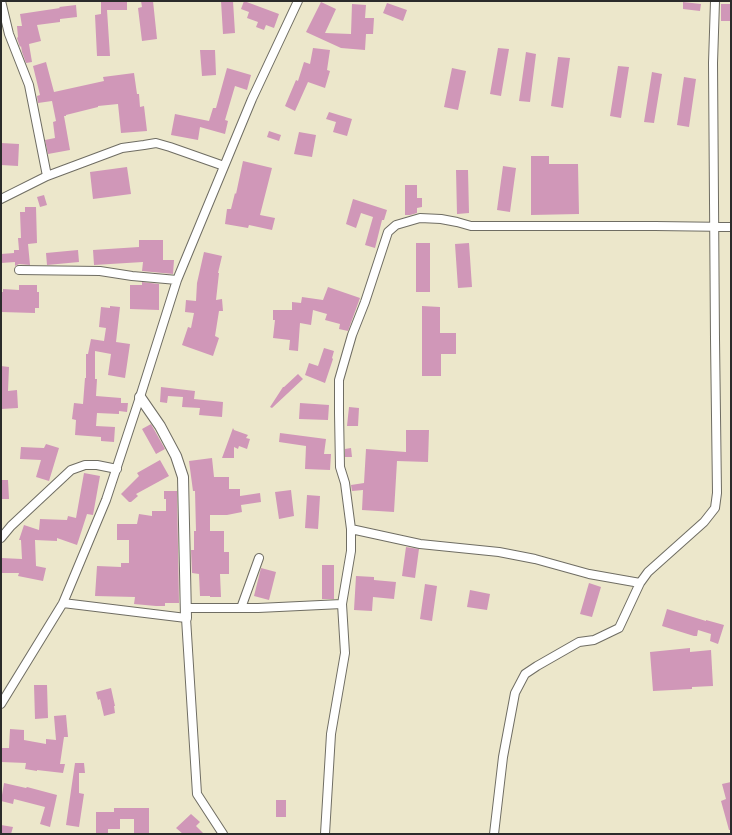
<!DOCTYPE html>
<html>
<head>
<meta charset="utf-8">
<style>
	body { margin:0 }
	#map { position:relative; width:732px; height:835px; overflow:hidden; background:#ece7cb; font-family:Itim,sans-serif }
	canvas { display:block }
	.frame { position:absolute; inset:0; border:2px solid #2b2b2b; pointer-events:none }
</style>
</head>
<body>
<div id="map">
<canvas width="732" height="835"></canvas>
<div class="frame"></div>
</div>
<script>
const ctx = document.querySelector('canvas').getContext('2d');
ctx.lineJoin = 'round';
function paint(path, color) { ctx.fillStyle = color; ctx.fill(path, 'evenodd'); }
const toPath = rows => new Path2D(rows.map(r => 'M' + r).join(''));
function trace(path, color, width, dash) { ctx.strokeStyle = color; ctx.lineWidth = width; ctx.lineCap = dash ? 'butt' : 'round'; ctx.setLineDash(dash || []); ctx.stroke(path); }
const building = toPath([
	[101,1,127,1,127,10,107,10,110,56,97,56,95,15,101,14],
	[141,1,153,1,157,39,142,41,138,8,142,7],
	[221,1,233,1,235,33,223,34],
	[244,1,279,14,274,28,266,25,264,30,256,27,258,22,247,18,249,12,241,9],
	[321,2,336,9,325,33,351,34,352,4,366,5,365,18,374,18,373,34,366,34,365,50,341,48,306,32],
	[683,2,701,4,700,11,683,9],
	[387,3,407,10,403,21,383,13],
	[721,4,731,4,731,21,721,21],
	[76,5,77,17,60,19,60,22,37,25,41,41,29,44,32,62,26,63,22,52,21,46,20,47,17,38,18,37,17,26,22,26,20,14,60,8,59,7],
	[313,48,330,50,327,70,330,71,325,88,308,82,295,111,285,106,296,80,298,81,304,62,310,64],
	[498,48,509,49,501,96,490,94],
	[200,50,215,50,216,75,202,76],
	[526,52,536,54,530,102,519,101],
	[558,57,570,58,563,108,551,106],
	[46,62,54,92,104,81,103,77,134,73,137,94,139,94,140,107,144,106,147,131,121,133,118,104,98,106,98,107,66,115,66,116,64,116,70,150,48,154,45,140,55,138,53,122,56,121,52,101,38,103,37,96,40,95,33,66],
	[618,66,629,67,621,118,610,116],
	[227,68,251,75,247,90,235,86,225,120,228,121,225,134,200,127,198,140,171,135,175,114,209,121,213,108,216,108],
	[452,68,466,71,458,110,444,107],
	[652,72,662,74,654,123,644,122],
	[684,77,696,79,689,127,677,125],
	[329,112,352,119,347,136,333,132,336,122,326,119],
	[269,131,281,135,279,141,267,137],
	[299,132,316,135,312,157,294,154],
	[1,143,19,144,18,166,1,165],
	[531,156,549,156,549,164,578,164,579,214,531,215],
	[243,161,272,168,260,215,275,218,272,230,249,225,248,228,225,224,227,209,231,209,235,193,236,194],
	[503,166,516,168,510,212,497,210],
	[127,167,131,194,93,199,90,172],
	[456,170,468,170,469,213,457,214],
	[405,185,417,185,417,198,422,198,422,207,417,208,417,213,410,215,405,215],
	[44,195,47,205,40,207,37,197],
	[353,199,387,210,384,220,382,220,375,248,365,245,373,217,361,213,356,228,346,224],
	[25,207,36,207,37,243,28,244,30,265,19,264,15,266,15,262,1,263,1,254,14,253,14,250,19,250,18,238,21,238,20,212,25,212],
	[139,240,163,240,163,260,174,260,173,274,142,271,143,262,94,265,93,250,139,247],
	[416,243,430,243,430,292,416,292],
	[469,243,472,287,458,288,455,244],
	[78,250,79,262,47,265,46,253],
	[204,252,222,256,218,273,219,273,216,300,222,299,223,311,219,311,215,336,219,338,213,356,182,345,188,327,191,328,194,313,185,312,186,300,196,301,197,283],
	[142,282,159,284,159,310,130,309,130,285,142,285],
	[19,285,37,285,37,292,39,292,39,308,35,308,35,313,1,312,1,292,3,292,3,289,19,290],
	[328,287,360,298,348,331,339,329,340,324,325,320,327,314,313,310,311,325,300,323,298,351,289,350,290,340,273,338,275,320,273,320,273,310,292,310,292,302,301,303,302,297,323,300],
	[110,306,120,307,116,342,130,344,125,378,108,375,111,354,95,351,95,379,97,379,96,396,121,398,121,403,128,403,127,412,119,411,119,414,97,413,96,426,115,427,114,442,101,441,101,437,75,435,76,420,72,419,74,403,83,404,85,378,86,378,86,354,88,354,91,339,104,341,106,328,99,327,101,307,110,308],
	[422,306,440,307,440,333,456,333,456,354,441,354,441,376,422,376],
	[324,348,334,351,332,358,333,359,325,383,305,375,309,363,318,366],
	[1,366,9,367,8,391,17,390,18,408,1,409],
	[298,374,303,379,272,408,270,407,283,387,284,387],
	[161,387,195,391,194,399,223,402,222,417,199,415,200,408,182,407,183,397,168,396,167,403,160,402],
	[300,403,329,405,328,420,299,419],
	[349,407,359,408,358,426,347,426],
	[151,424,165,449,156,454,142,429],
	[233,428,234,430,248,435,246,438,250,439,247,449,239,446,238,449,234,447,234,458,222,458],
	[406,430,429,430,428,462,397,461,394,512,362,510,363,490,352,491,351,485,364,483,366,449,406,452],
	[280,433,326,439,324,454,331,454,330,470,305,469,306,446,279,442],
	[46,444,59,448,49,481,36,477,41,460,20,459,21,447,44,448],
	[351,448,352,457,345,457,345,449],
	[212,458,214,477,229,477,229,489,240,489,240,496,260,493,261,502,241,505,242,512,227,515,210,515,210,531,224,531,224,552,229,552,229,574,220,574,221,597,210,597,210,596,200,596,199,574,192,573,191,550,194,550,194,531,196,531,195,491,193,491,189,461],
	[160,460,169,476,136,494,138,496,131,502,129,502,121,494,139,476,137,473],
	[84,473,100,476,93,515,87,514,77,545,57,538,57,541,35,540,36,566,46,568,43,581,18,576,19,573,1,573,1,558,22,559,21,540,19,540,24,525,39,530,40,519,67,520,68,516,76,518],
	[1,480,8,480,9,499,1,499],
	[291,490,294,516,279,519,275,492],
	[164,491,177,491,179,603,165,603,165,606,156,606,134,604,135,597,95,596,97,566,121,567,121,563,129,563,129,540,117,540,117,524,137,524,139,514,152,516,152,511,166,511,166,499,164,499],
	[307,495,320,496,318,529,305,528],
	[406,547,419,549,415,578,402,576],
	[322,565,334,565,334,599,322,599],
	[261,568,276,572,269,600,254,596],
	[356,576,374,577,374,580,396,582,394,599,373,597,372,611,354,610],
	[589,583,601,587,592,617,580,614],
	[425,584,437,586,432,621,420,619],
	[470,590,490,594,487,610,467,607],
	[667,609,706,621,706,620,724,625,718,644,710,641,711,634,698,630,697,636,694,636,662,626],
	[690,648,690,652,711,650,713,686,692,687,692,689,653,691,650,652],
	[34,685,47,685,48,718,35,719],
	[111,688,115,706,114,706,115,713,104,716,100,699,98,700,96,692],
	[66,715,68,737,64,737,60,764,65,764,63,773,37,770,37,771,25,769,26,763,1,762,1,748,9,748,10,729,24,730,24,740,46,744,46,739,56,740,54,716],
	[75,763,84,763,85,773,79,773,79,793,84,794,79,827,66,825],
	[731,782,731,830,729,830,721,801,726,799,722,784],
	[4,783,26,788,27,787,57,795,50,827,40,824,45,807,14,799,13,804,1,801],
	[276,800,286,800,286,817,276,817],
	[114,808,149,808,149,834,134,834,134,819,120,819,120,829,108,829,108,834,96,834,96,812,114,812],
	[191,814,200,822,196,826,204,834,183,834,176,828],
	[1,825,13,827,11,834,1,834]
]);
const minor = toPath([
	[1,1,9,34,29,85,47,176],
	[1,199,47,176,122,148,144,145,156,143,170,147,224,166],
	[19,270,100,271,132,276,177,280],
	[351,529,420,544,499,552,535,559,589,574,640,583],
	[1,538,11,526,71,470,85,465,97,465,117,469],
	[63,603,186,618,197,794,223,834],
	[186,608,258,608,342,604],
	[241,608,259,558],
	[1,704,63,603,106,500,140,397,177,280,252,99,298,1],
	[325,834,331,734,345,653,342,604,351,551,351,529,345,483,340,467,339,413,339,380,352,335,365,302,388,232,396,225,420,218,441,219,457,222,471,226,655,226,731,227],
	[494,834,503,757,515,693,525,674,537,666,579,642,594,640,619,628,640,583,648,572,704,522,715,508,717,493,715,339,713,63,715,1]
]);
const tertiary = toPath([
	[140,397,160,426,176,456,183,477,186,618]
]);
paint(building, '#d097b8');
trace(minor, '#6f6d63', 10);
trace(tertiary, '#6f6d63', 12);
trace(minor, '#fff', 8);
trace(tertiary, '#fff', 10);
</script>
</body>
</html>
